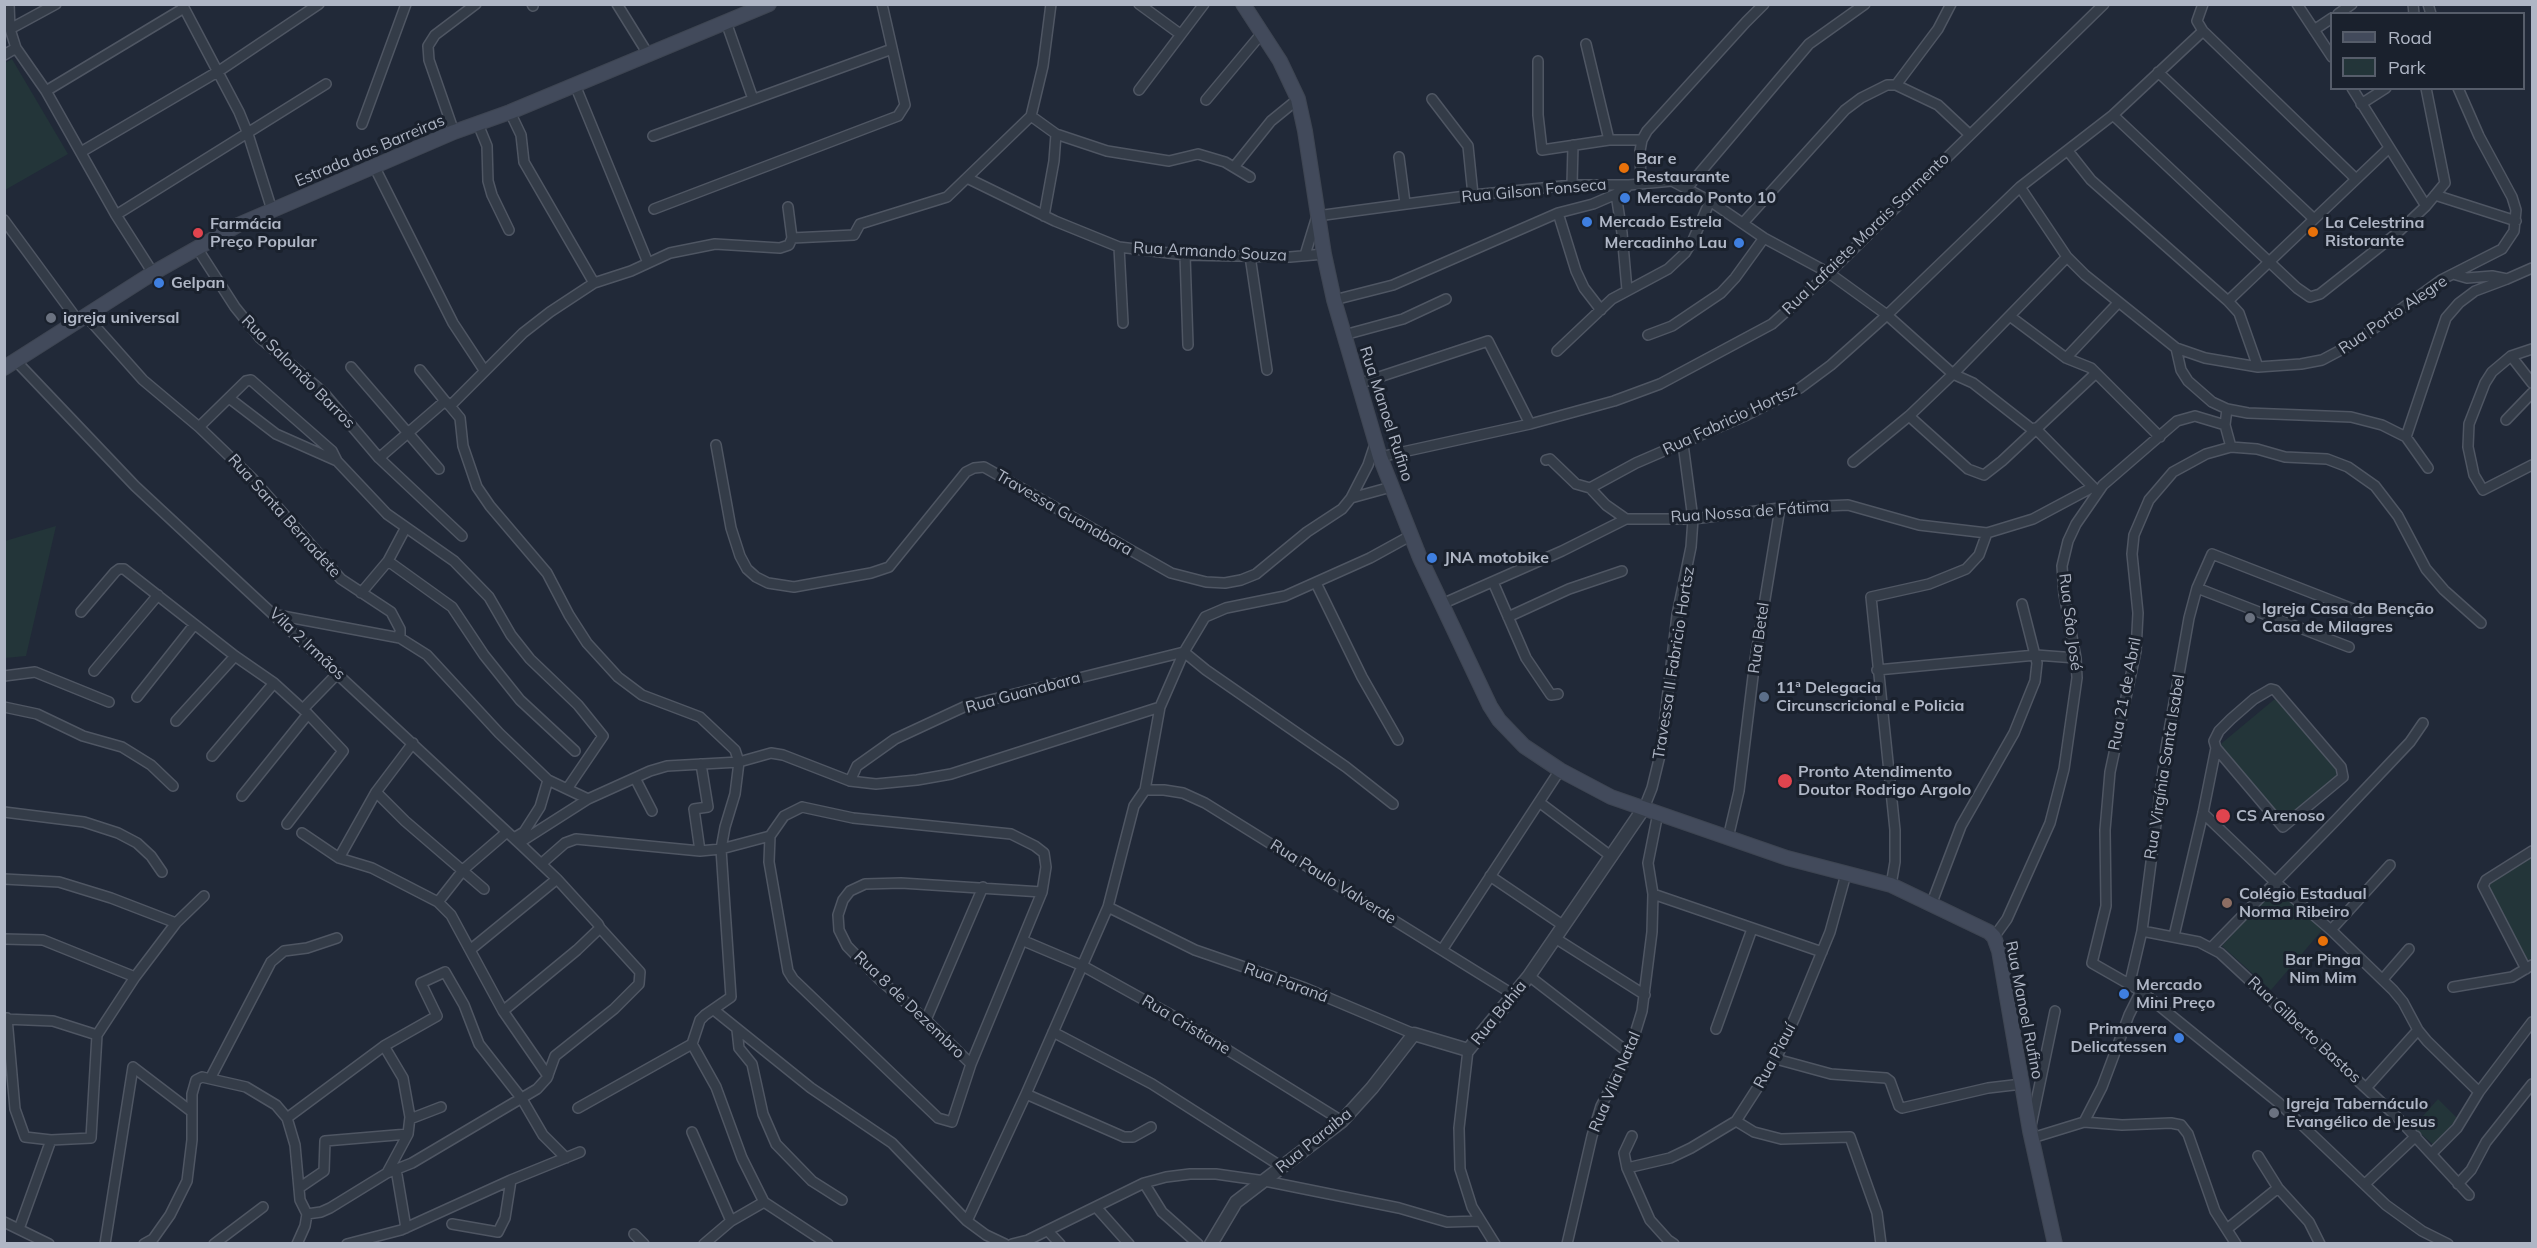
<!DOCTYPE html>
<html>
<head>
<meta charset="utf-8">
<style>
	body { margin:0 }
	#map { position:relative; width:2537px; height:1248px; overflow:hidden; background:#212938; font-family:Mulish,sans-serif }
	canvas { display:block }
	.frame { position:absolute; inset:0; border:6px solid #afb6c5; pointer-events:none }
	.legend { position:absolute; left:2330px; top:12px; width:195px; height:78px; box-sizing:border-box; background:#1a212d; border:2px solid #565d6a; margin:0; padding:8px 10px; list-style:none; font-size:18px; color:#afb6c5 }
	.legend li { display:flex; align-items:center; gap:12px; height:30px }
	.legend b { width:30px; border:2px solid #565d6a }
</style>
</head>
<body>
<div id="map">
<canvas width="2537" height="1248"></canvas>
<div class="frame"></div>
<ul class="legend">
<li><b style="height:8px;background:#424a5b"></b>Road</li>
<li><b style="height:16px;background:#233539"></b>Park</li>
</ul>
</div>
<script>
const ctx = document.querySelector('canvas').getContext('2d');
ctx.lineJoin = 'round';
function paint(path, color) { ctx.fillStyle = color; ctx.fill(path, 'evenodd'); }
const toPath = rows => new Path2D(rows.map(r => 'M' + r).join(''));
function trace(path, color, width, dash) { ctx.strokeStyle = color; ctx.lineWidth = width; ctx.lineCap = dash ? 'butt' : 'round'; ctx.setLineDash(dash || []); ctx.stroke(path); }
function write(font, color, halo, rows, align = 'center') {
  ctx.font = font + ' Mulish,sans-serif'; ctx.lineWidth = 6; ctx.setLineDash([]); ctx.textBaseline = 'middle'; ctx.strokeStyle = halo; ctx.fillStyle = color; for (const [text, x, y, turn = 0] of rows) {
    ctx.save(); ctx.translate(x, y); ctx.rotate((+turn || 0) * Math.PI / 180); ctx.textAlign = isNaN(turn) ? turn : align; if (halo) ctx.strokeText(text, 0, 0); ctx.fillText(text, 0, 0); ctx.restore();
  }
}
const green = toPath([
	[12,59,68,154,5,190,5,63],
	[56,526,26,656,5,658,5,541],
	[2276,698,2343,777,2283,827,2216,748],
	[2532,854,2532,958,2527,961,2483,886],
	[2276,886,2324,928,2271,990,2222,946],
	[2438,1099,2457,1118,2435,1146,2413,1127]
]);
const minor = toPath([
	[9,4,10,29,16,48,46,91,116,215,153,273],
	[182,4,239,112,248,134,272,210],
	[532,4,533,6],
	[617,4,648,54],
	[1139,4,1180,34],
	[2203,4,2197,21,2203,31,2356,179],
	[2297,4,2332,57],
	[2413,4,2414,14],
	[2428,4,2431,14],
	[2338,14,2352,4],
	[726,22,753,99],
	[10,29,56,4],
	[2314,30,2332,18],
	[1586,44,1609,140],
	[4,55,16,48],
	[1538,61,1538,115,1542,150,1609,140,1642,140],
	[2158,72,2313,218],
	[575,85,648,263],
	[1896,85,1938,29,1951,4],
	[2352,88,2426,206],
	[1139,90,1204,4],
	[46,91,184,8],
	[1432,99,1468,146,1473,195],
	[1206,100,1262,33],
	[2361,104,2386,88],
	[510,112,521,135,524,162,594,283],
	[2113,115,2297,288,2310,297,2320,294,2396,234,2426,206,2445,183,2426,88],
	[1031,116,1056,134,1107,151,1169,161,1198,154,1225,162,1250,177],
	[362,124,406,4],
	[478,124,487,146,488,181,492,195,509,230],
	[454,132,429,60,428,46,435,35,476,4],
	[653,136,892,49],
	[2068,151,2091,180,2228,301,2239,313,2258,367],
	[81,152,219,71,319,4],
	[1399,157,1405,203],
	[374,166,453,323,484,370],
	[1234,167,1271,121,1298,99],
	[967,178,1055,221,1119,247,1185,255,1290,257,1324,254],
	[1641,184,1640,151,1642,140,1647,131,1746,22,1764,4],
	[1572,185,1573,145],
	[2020,187,2067,257,2085,275,2176,348,2181,370,2188,381,2212,402,2227,409,2248,413,2351,417,2382,425,2406,437,2428,468],
	[1687,188,1809,44,1865,4],
	[1616,194,1622,233,1627,290],
	[2435,195,2516,221],
	[654,209,898,116,905,105,882,4],
	[1558,213,1576,271,1584,288,1601,310],
	[116,215,326,84],
	[1044,216,1054,161,1056,134],
	[4,220,79,322],
	[1743,223,1845,110,1861,98,1887,85,1896,85,1938,105,1969,134],
	[792,238,854,235,860,224,947,197,1031,116,1043,66,1051,4],
	[1119,247,1123,323],
	[197,248,235,307,260,338,323,392,379,458,462,536],
	[1185,255,1188,345],
	[1305,255,1317,216,1473,195,1572,185,1629,185,1672,181,1710,201,1764,238,1829,273,1887,315,1953,374,1973,383,2033,430],
	[1250,256,1267,370],
	[2453,274,2467,278,2492,276,2507,279,2532,268],
	[1334,300,1393,285,1558,213,1593,204,1623,191,1629,185],
	[2228,301,2389,148],
	[87,317,143,380,199,427,252,478,341,579,391,612,400,629,400,638,427,655,499,733,548,780,588,799],
	[2011,317,2066,358,2091,368,2160,437],
	[1344,335,1403,319,1446,299],
	[1648,335,1672,326,1721,293,1735,278,1764,238],
	[2176,348,2205,358,2258,367,2301,364,2322,360,2354,343,2441,280,2502,249,2514,231,2516,210,2512,197,2479,136,2458,88],
	[2532,349,2511,356,2492,372,2485,383,2469,424,2468,447,2474,475,2483,490,2532,465],
	[1557,351,1612,299,1668,269,1685,253,1693,240,1710,201],
	[2511,356,2532,383],
	[2066,358,2118,303],
	[17,362,135,486,519,843,557,879,598,924,600,928,577,950,503,1011],
	[351,367,439,469],
	[420,370,445,401],
	[1358,384,1488,341,1530,424],
	[229,398,276,434,337,461,387,514,454,561,489,597,511,635,530,659,578,705,603,736,567,789],
	[2227,409,2225,425,2231,447],
	[1909,416,1968,469,1984,475,2002,461,2096,373],
	[2506,420,2532,393],
	[199,427,246,381,251,380,332,451,337,461],
	[2035,428,2093,487],
	[2406,437,2446,318,2459,303,2475,291,2507,279],
	[716,445,731,528,740,556,747,569,756,577,768,583,794,587,871,573,889,567,966,472,974,468,984,467,1171,573,1206,582,1225,583,1241,580,1256,574,1307,532,1342,509,1351,498,1368,465,1375,444],
	[1380,457,1530,424,1614,401,1660,384,1772,324,1829,273,2104,4],
	[379,458,445,401,450,406],
	[1546,460,1550,459,1576,484,1590,488,1606,505,1626,519],
	[1853,462,1909,416,1953,374,2067,257],
	[1590,488,1636,463,1747,415,1800,388,1831,365,1887,315,2020,187,2113,115,2203,31],
	[1351,498,1391,487],
	[388,561,452,607,484,655,520,700,575,751],
	[1493,582,1526,658,1551,695,1558,694],
	[1316,583,1362,677,1398,740],
	[2197,588,2349,647],
	[361,593,388,561,405,529],
	[1442,604,1562,551,1626,519,1693,519,1780,508,1848,505,1919,525,1987,533,2033,519,2093,487,2097,491],
	[81,612,115,572,119,569,124,569,235,656,274,683,308,714,343,751,287,824],
	[277,615,400,638],
	[1508,617,1569,589,1622,571],
	[1184,652,1206,670,1346,767,1393,804],
	[1877,670,2036,655,2076,658],
	[94,671,158,595],
	[4,676,35,672,109,702],
	[137,697,194,625],
	[4,707,37,714,83,736,122,747,151,765,173,786],
	[303,709,338,673],
	[176,721,235,656],
	[212,756,274,683],
	[635,778,652,811],
	[850,781,857,766,895,739,966,706,1184,652],
	[1145,790,1164,790,1183,793,1205,803,1514,995],
	[1145,790,1160,707,1184,652,1205,617,1226,608,1285,596,1370,558,1410,536],
	[376,792,405,821,484,889],
	[242,796,308,714],
	[1539,802,1612,857],
	[802,807,853,818,1011,834,1035,846,1044,853,1046,867,1042,892,971,1064,952,1122,938,1118,793,979,788,971,769,862,770,836,784,816,802,807],
	[1644,808,1652,788,1661,751,1677,615,1691,547,1693,519,1683,444],
	[4,812,84,822,118,833,137,843,151,856,162,872],
	[2203,813,2274,881,2331,930,2393,990,2403,1002,2418,1030,2427,1041,2479,1092],
	[302,833,339,858,372,868,438,902,451,915,503,1011,548,1076],
	[514,838,524,832,540,807,548,780],
	[1728,838,1739,791,1755,660,1780,508],
	[519,843,588,799,650,771,667,766,739,762,771,753,783,755,850,781,876,784,917,780,951,774,1160,707],
	[700,851,694,809,708,807,701,764],
	[339,858,376,792,413,743],
	[541,864,565,843,576,839,700,851,721,849,770,836],
	[1490,876,1564,926],
	[4,879,59,882,111,898,176,923],
	[1891,885,1895,862,1895,830,1871,597,1929,584,1966,569,1979,555,1987,533],
	[1653,894,1822,952],
	[438,902,464,869,507,832],
	[1931,905,1961,826,2014,733,2035,681,2037,663,2022,604],
	[1108,907,1195,950,1305,988,1414,1034],
	[2331,930,2390,865],
	[2142,931,2199,942,2220,953,2397,1117,2469,1195],
	[2174,936,2203,813,2216,748,2214,741,2219,731,2231,719,2254,699,2271,689,2275,690,2341,767,2343,777,2283,827,2216,748],
	[1994,937,2007,919,2050,823,2064,769,2077,678,2076,658,2064,594,2062,566,2068,541,2076,524,2103,485,2177,421,2195,416,2225,425],
	[1555,938,1645,995],
	[4,939,43,940,135,977],
	[1024,941,1083,966,1173,1016,1342,1121],
	[2212,947,2337,819,2410,742,2423,723],
	[470,950,557,879],
	[1442,950,1560,770],
	[2526,969,2483,886,2486,880,2532,851],
	[1529,976,1629,1053],
	[2383,979,2409,949],
	[2130,982,2142,931,2166,748,2189,618,2197,588,2212,554,2361,612],
	[2453,987,2512,977,2532,965],
	[714,1010,811,1088,892,1143,967,1221,986,1235,1005,1244],
	[7,1018,15,1109,25,1137,51,1140,91,1138,97,1035,135,977,176,923,204,896],
	[4,1019,53,1021,97,1035],
	[926,1020,983,887],
	[1716,1029,1752,929],
	[737,1030,739,1048,752,1064,763,1114,776,1144,812,1181,842,1200],
	[1053,1032,1152,1084,1282,1167],
	[692,1044,716,1087,742,1158,764,1202,828,1244],
	[384,1046,403,1078,410,1117,408,1134,387,1173],
	[1468,1050,1459,1128,1460,1169,1472,1207,1495,1244],
	[1776,1059,1831,1074,1886,1078,1890,1081,1899,1106,1902,1108,1988,1088,2022,1084],
	[971,1064,926,1020,879,979,847,946,839,930,838,915,843,900,850,891,865,884,901,883,1042,892],
	[211,1077,271,962,284,951,307,948,337,938],
	[2366,1088,2418,1030],
	[1026,1094,1124,1137,1133,1137,1151,1127],
	[578,1108,692,1044,700,1020,705,1015,731,997,721,849,725,827,735,794,739,762,735,750,700,717,642,695,618,677,587,643,569,615,547,573,490,506,477,487,463,446,460,418,450,406,523,333,550,312,594,283,631,271,670,253,715,244,780,248,789,245,792,238,788,207],
	[287,1118,384,1046,437,1016,421,983,445,972,464,1005,479,1044,522,1099,543,1135,566,1158],
	[410,1119,441,1107],
	[1736,1121,1754,1132,1781,1139,1850,1137,1877,1213,1881,1244],
	[2084,1122,2102,1087,2129,1015,2141,991],
	[2031,1126,2055,1011],
	[692,1132,731,1221],
	[1632,1136,1624,1153,1627,1168,1650,1220,1668,1240,1674,1244],
	[2032,1138,2084,1122,2122,1125,2171,1123,2181,1125,2188,1134,2215,1211,2236,1244],
	[2432,1153,2457,1128,2479,1092,2532,1022],
	[2258,1156,2278,1188,2309,1222,2320,1244],
	[1627,1168,1670,1158,1691,1148,1736,1121,1776,1059,1795,1017,1830,932,1846,874],
	[396,1169,406,1228],
	[1144,1183,1162,1212,1198,1244],
	[2365,1184,2416,1136],
	[2458,1184,2471,1170,2486,1142,2532,1084],
	[299,1188,324,1171,325,1141,408,1134],
	[1096,1207,1129,1244],
	[307,1214,321,1212,330,1208,387,1173,412,1163,537,1089,547,1078,555,1056,614,1009,639,984,640,972,600,928],
	[967,1221,1026,1094,1108,907,1134,806,1145,790],
	[4,1222,49,1244],
	[452,1224,498,1232,505,1218,511,1180],
	[19,1229,51,1140],
	[2227,1229,2278,1188],
	[1048,1231,1060,1244],
	[634,1234,644,1244],
	[105,1244,133,1067,192,1112],
	[144,1244,153,1239,170,1215,187,1181,192,1140,192,1094,196,1080,202,1077,246,1087,276,1105,287,1118,295,1145,300,1200,307,1214],
	[214,1244,263,1207],
	[297,1244,305,1226,307,1214],
	[347,1244,401,1230,511,1180,580,1152],
	[704,1244,731,1221,764,1202],
	[1012,1244,1028,1240,1144,1183,1166,1177,1190,1174,1216,1174,1265,1181,1399,1208,1447,1222,1480,1221],
	[1567,1244,1592,1136,1601,1106,1629,1053,1642,1011,1652,932,1653,894,1648,863,1658,813],
	[2448,1244,2422,1231,2386,1205,2279,1103,2141,991,2092,963,2106,906,2105,830,2110,772,2136,651,2138,613,2132,554,2134,535,2149,500,2173,472,2206,454,2231,447,2257,449,2285,457,2327,459,2348,467,2375,486,2398,516,2426,569,2444,590,2481,623]
]);
const tertiary = toPath([
	[1211,1244,1236,1202,1342,1121,1372,1088,1414,1034,1468,1050,1529,976,1644,808]
]);
const secondary = toPath([
	[1243,4,1280,61,1298,99,1305,131,1324,254,1334,300,1380,457,1420,558,1490,706,1499,720,1524,746,1560,770,1611,797,1787,858,1891,885,1989,932,1994,937,1999,951,2030,1131,2055,1244],
	[4,368,153,273,238,225,454,132,510,112,769,4]
]);
const markers = [
	[1624,168,6,"#e8710a"],
	[1625,198,6,"#3f7fe0"],
	[1587,222,6,"#3f7fe0"],
	[2313,232,6,"#e8710a"],
	[198,233,6,"#e0444e"],
	[1739,243,6,"#3f7fe0"],
	[159,283,6,"#3f7fe0"],
	[51,318,6,"#6b7280"],
	[1432,558,6,"#3f7fe0"],
	[2250,618,6,"#6b7280"],
	[1764,697,6,"#5c6f8a"],
	[1785,781,8,"#e0444e"],
	[2223,816,8,"#e0444e"],
	[2227,903,6,"#8d6e63"],
	[2323,941,6,"#e8710a"],
	[2124,994,6,"#3f7fe0"],
	[2179,1038,6,"#3f7fe0"],
	[2274,1113,6,"#6b7280"]
];
const streetNames = [
	["Estrada das Barreiras",370,151,-23],
	["Rua Gilson Fonseca",1534,191,-5],
	["Rua Lafaiete Morais Sarmento",1866,234,-44],
	["Rua Armando Souza",1210,252,3],
	["Rua Porto Alegre",2393,315,-34],
	["Rua Salomão Barros",298,372,45],
	["Rua Manoel Rufino",1386,414,72],
	["Rua Fabricio Hortsz",1730,420,-25],
	["Rua Nossa de Fátima",1750,512,-4],
	["Travessa Guanabara",1064,513,30],
	["Rua Santa Bernadete",284,516,48],
	["Rua Sâo José",2070,622,83],
	["Rua Betel",1759,638,-82],
	["Vila 2 Irmãos",307,644,43],
	["Travessa II Fabricio Hortsz",1674,663,-81],
	["Rua Guanabara",1023,693,-15],
	["Rua 21 de Abril",2125,694,-79],
	["Rua Virgínia Santa Isabel",2165,767,-81],
	["Rua Paulo Valverde",1333,882,32],
	["Rua Paraná",1286,983,20],
	["Rua 8 de Dezembro",909,1005,44],
	["Rua Manoel Rufino",2024,1010,79],
	["Rua Bahia",1499,1013,-51],
	["Rua Cristiane",1186,1025,31],
	["Rua Gilberto Bastos",2304,1030,43],
	["Rua Piauí",1775,1056,-62],
	["Rua Vila Natal",1615,1082,-67],
	["Rua Paraiba",1314,1141,-39]
];
const poiNames = [
	["Bar e",1636,159],
	["Restaurante",1636,177],
	["Mercado Ponto 10",1637,198],
	["Mercado Estrela",1599,222],
	["La Celestrina",2325,223],
	["Ristorante",2325,241],
	["Farmácia",210,224],
	["Preço Popular",210,242],
	["Mercadinho Lau",1727,243,"right"],
	["Gelpan",171,283],
	["igreja universal",63,318],
	["JNA motobike",1444,558],
	["Igreja Casa da Benção",2262,609],
	["Casa de Milagres",2262,627],
	["11ª Delegacia",1776,688],
	["Circunscricional e Policia",1776,706],
	["Pronto Atendimento",1798,772],
	["Doutor Rodrigo Argolo",1798,790],
	["CS Arenoso",2236,816],
	["Colégio Estadual",2239,894],
	["Norma Ribeiro",2239,912],
	["Bar Pinga",2323,960,"center"],
	["Nim Mim",2323,978,"center"],
	["Mercado",2136,985],
	["Mini Preço",2136,1003],
	["Primavera",2167,1029,"right"],
	["Delicatessen",2167,1047,"right"],
	["Igreja Tabernáculo",2286,1104],
	["Evangélico de Jesus",2286,1122]
];
paint(green, '#233539');
trace(minor, '#4f5663', 12);
trace(tertiary, '#4f5663', 15);
trace(secondary, '#3e4552', 16);
trace(minor, '#343c48', 9);
trace(tertiary, '#343c48', 12);
trace(secondary, '#424a5b', 14);
for (const [x, y, r, color] of markers) { const dot = new Path2D(); dot.arc(x, y, r, 0, 2 * Math.PI); ctx.fillStyle = color; ctx.fill(dot); trace(dot, '#1a212d', 2); }
write('16px', '#afb6c5', '#1a212d', streetNames);
write('bold 16px', '#afb6c5', '#1a212d', poiNames, 'left');
</script>
</body>
</html>
